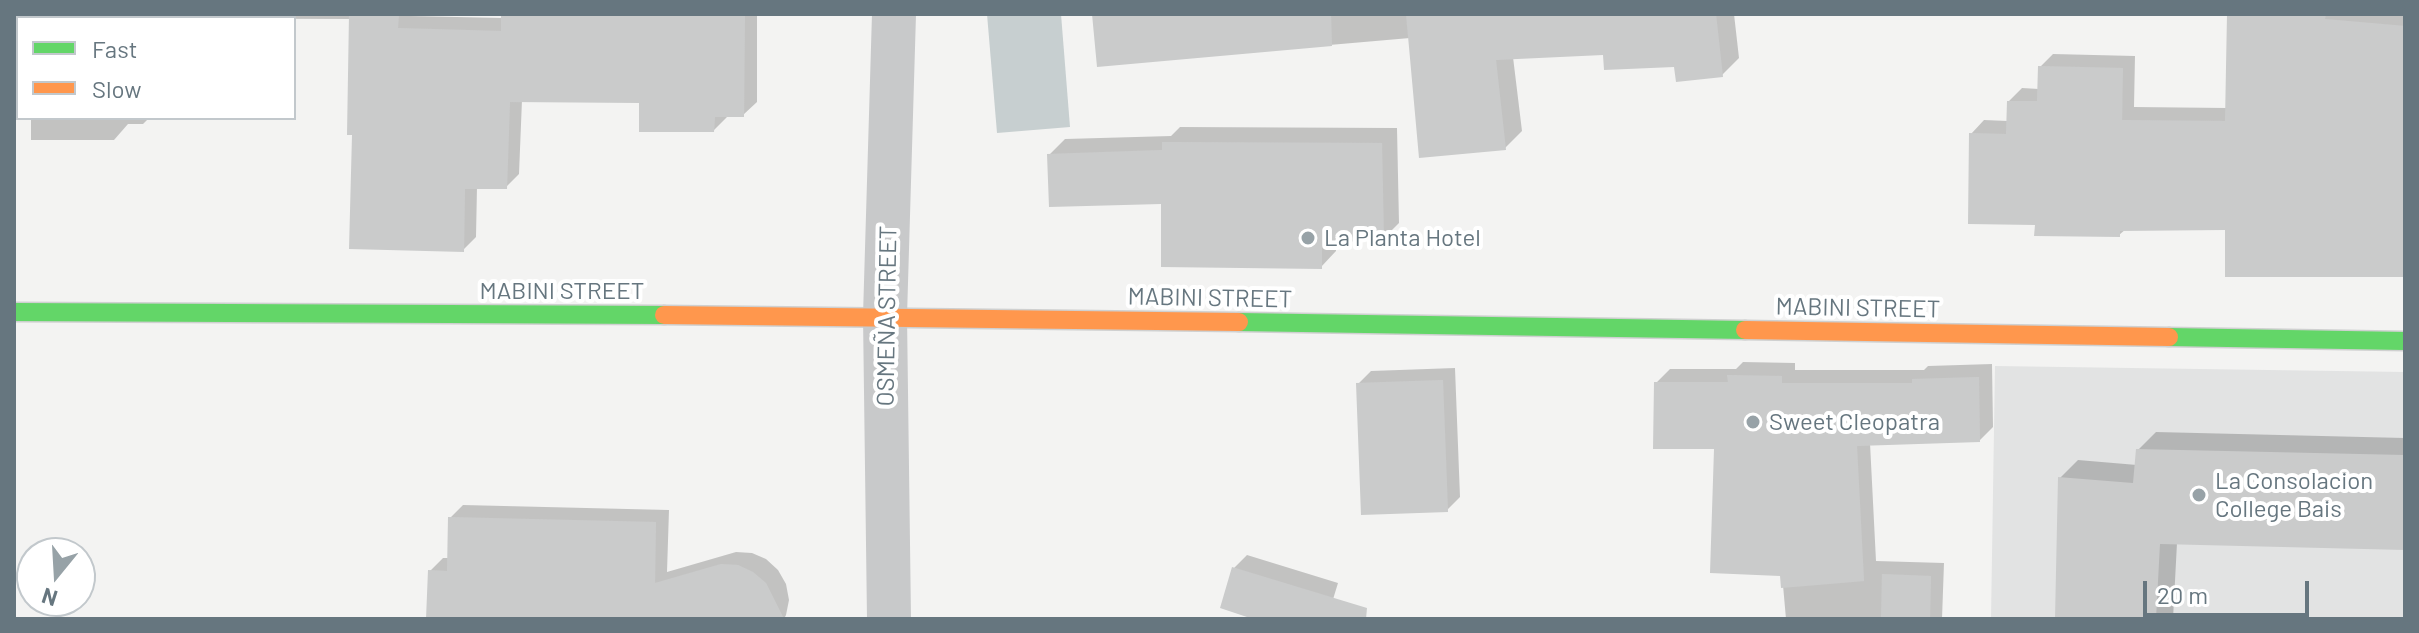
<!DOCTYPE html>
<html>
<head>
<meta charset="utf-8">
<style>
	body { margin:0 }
	#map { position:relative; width:2419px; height:633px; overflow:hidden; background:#f3f3f2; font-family:Barlow,sans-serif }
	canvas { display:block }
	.frame { position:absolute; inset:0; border:16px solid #66767f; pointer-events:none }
	.legend { position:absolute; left:16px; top:16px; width:280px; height:104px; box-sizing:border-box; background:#fff; border:2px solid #c2c8cc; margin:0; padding:10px 14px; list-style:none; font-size:24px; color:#66767f }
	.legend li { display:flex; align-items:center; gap:16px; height:40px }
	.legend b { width:40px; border:2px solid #c2c8cc }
	.north { position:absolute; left:16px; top:537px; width:80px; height:80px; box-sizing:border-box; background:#fff; border:2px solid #c2c8cc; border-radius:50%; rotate:198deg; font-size:22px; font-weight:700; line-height:32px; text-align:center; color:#66767f }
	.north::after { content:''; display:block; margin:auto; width:28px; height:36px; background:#97a2a7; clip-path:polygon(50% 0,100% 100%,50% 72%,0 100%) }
	.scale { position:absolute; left:2143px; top:581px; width:166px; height:36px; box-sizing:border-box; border:4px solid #66767f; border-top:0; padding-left:10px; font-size:24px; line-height:28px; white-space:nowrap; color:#66767f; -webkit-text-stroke:6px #fff; paint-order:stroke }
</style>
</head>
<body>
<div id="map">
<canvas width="2419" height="633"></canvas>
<div class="frame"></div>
<ul class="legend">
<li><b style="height:10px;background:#63d668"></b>Fast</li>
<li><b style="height:10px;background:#ff974d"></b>Slow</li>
</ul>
<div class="north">N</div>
<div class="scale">20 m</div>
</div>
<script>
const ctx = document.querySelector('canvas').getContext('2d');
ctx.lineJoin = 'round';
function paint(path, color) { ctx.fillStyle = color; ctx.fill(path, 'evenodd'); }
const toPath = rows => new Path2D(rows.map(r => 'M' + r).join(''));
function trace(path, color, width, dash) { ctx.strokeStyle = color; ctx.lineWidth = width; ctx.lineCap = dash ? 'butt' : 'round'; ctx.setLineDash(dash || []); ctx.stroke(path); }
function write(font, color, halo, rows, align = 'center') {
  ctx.font = font + ' Barlow,sans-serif'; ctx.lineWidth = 8; ctx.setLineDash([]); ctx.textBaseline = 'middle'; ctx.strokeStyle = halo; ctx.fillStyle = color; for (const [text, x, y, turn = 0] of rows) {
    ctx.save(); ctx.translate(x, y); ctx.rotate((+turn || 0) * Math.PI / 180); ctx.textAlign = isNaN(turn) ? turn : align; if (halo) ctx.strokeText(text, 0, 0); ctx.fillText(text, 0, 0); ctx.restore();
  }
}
const built = toPath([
	[1995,366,2405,372,2405,619,1991,619]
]);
const water = toPath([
	[987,14,1061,14,1070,127,997,133]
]);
const shadow = toPath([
	[14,14,411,14,411,16,503,18,503,14,757,14,757,102,743,115,727,117,714,130,641,101,522,100,519,174,506,187,477,187,476,237,463,250,354,133,351,19,18,18,18,104,14,104],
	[1094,14,1734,14,1739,58,1722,75,1605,53,1513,57,1522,131,1505,148,1410,38,1099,65],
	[2231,14,2405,14,2405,275,2227,228,2126,229,2119,235,2037,223,1971,134,1984,120,2008,121,2009,101,2022,88,2039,89,2040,67,2053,54,2135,56,2134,107,2228,108],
	[31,118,149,118,143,124,128,124,114,140,31,140],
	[1180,127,1397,128,1399,223,1383,239,1336,239,1336,251,1321,267,1050,154,1065,139,1171,136],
	[1743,362,1795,363,1795,370,1924,370,1928,366,1992,364,1993,427,1980,440,1870,443,1876,561,1944,563,1942,619,1786,619,1782,574,1716,447,1656,383,1670,369,1736,369],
	[1455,368,1460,497,1447,510,1358,384,1371,371],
	[2156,432,2405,438,2405,548,2177,543,2173,619,2057,619,2060,478,2078,460,2137,465,2138,450],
	[463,505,669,510,667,572,736,552,752,553,766,559,778,570,786,584,789,600,786,615,784,619,428,619,430,571,443,558,449,558,450,518],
	[1247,555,1338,583,1327,619,1247,619,1248,615,1234,568]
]);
const building = toPath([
	[349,14,399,14,398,28,501,31,501,14,745,14,744,117,715,117,714,132,639,132,639,103,510,102,507,189,465,189,464,252,349,249,352,135,347,135],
	[1092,14,1331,14,1332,46,1097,67],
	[1406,14,1716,14,1723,77,1676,82,1674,67,1604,70,1603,55,1496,60,1506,150,1419,158],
	[2227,14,2326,14,2325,19,2405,26,2405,277,2225,277,2225,230,2120,231,2120,237,2034,236,2035,225,1968,224,1969,133,2006,134,2007,101,2037,101,2038,66,2123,68,2122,120,2225,121],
	[1162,142,1382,143,1384,241,1322,242,1322,269,1161,267,1161,204,1049,207,1047,154,1162,150],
	[1727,375,1782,376,1782,383,1912,383,1912,379,1979,377,1980,442,1857,446,1864,581,1781,588,1780,576,1710,573,1714,449,1653,449,1654,382,1728,382],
	[1443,380,1448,512,1361,515,1356,383],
	[2136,449,2405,455,2405,550,2160,544,2156,619,2055,619,2058,477,2133,483],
	[448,517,656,522,655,583,721,564,738,565,753,572,766,583,784,619,426,619,428,570,447,571],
	[1232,567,1367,608,1366,619,1253,619,1220,608],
	[1882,574,1931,576,1930,619,1881,619]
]);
const street = toPath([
	[889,619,885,316,894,14]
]);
const fast = toPath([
	[14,312,664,315],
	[1239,322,1745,330],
	[2169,337,2405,341]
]);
const slow = toPath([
	[664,315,1239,322],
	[1745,330,2169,337]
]);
const markers = [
	[1308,238,8,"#97a2a7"],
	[1753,422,8,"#97a2a7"],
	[2199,495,8,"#97a2a7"]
];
const poiNames = [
	["La Planta Hotel",1324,238],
	["Sweet Cleopatra",1769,422],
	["La Consolacion",2215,481],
	["College Bais",2215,509]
];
const streetNames = [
	["MABINI STREET",562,291],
	["MABINI STREET",1210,298,1],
	["MABINI STREET",1858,308,1],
	["OSMEÑA STREET",887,316,-89]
];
paint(built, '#e2e3e3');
paint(water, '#c7cfd0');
paint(shadow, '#0003');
paint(building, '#cacbcb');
trace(fast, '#cfd0d0', 21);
trace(slow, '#cfd0d0', 21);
trace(street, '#c8c9ca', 44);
trace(fast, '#63d668', 18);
trace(slow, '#ff974d', 18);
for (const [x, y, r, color] of markers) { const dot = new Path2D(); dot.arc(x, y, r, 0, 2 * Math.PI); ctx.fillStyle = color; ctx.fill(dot); trace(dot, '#fff', 3); }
write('24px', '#66767f', '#fff', poiNames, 'left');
write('24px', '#66767f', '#fff', streetNames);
</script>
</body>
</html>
